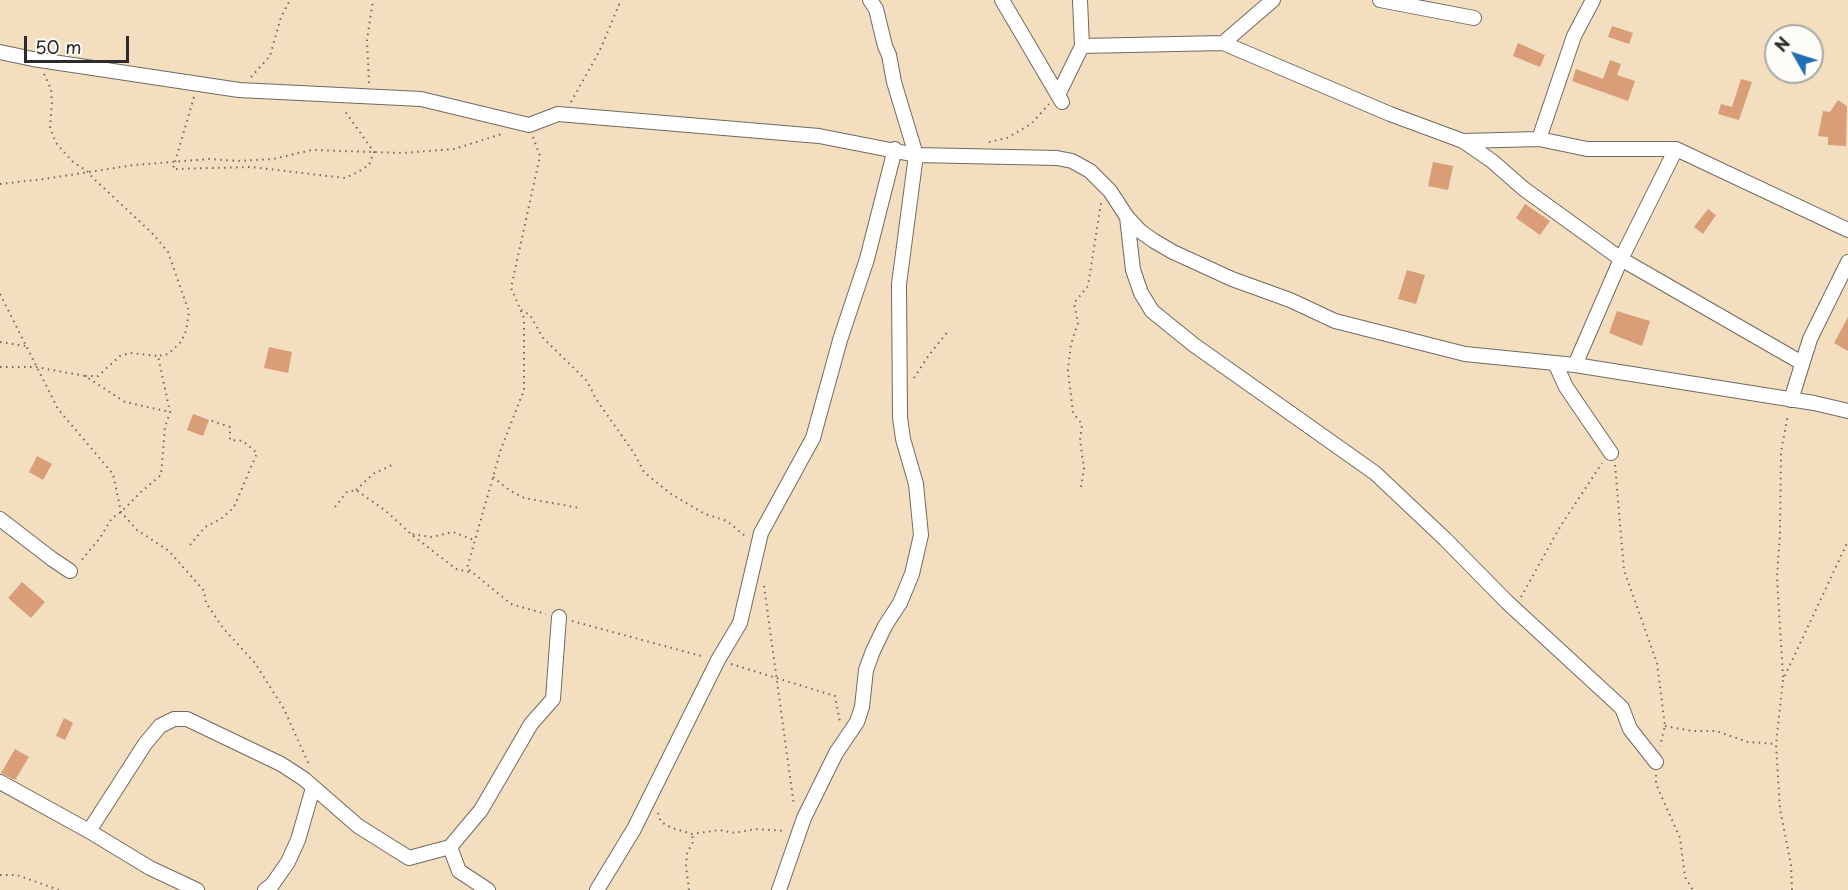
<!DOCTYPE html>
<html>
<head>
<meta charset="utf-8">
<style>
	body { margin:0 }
	#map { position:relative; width:1848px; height:890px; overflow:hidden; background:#f3dec0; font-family:"Playpen Sans",sans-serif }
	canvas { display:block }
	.north { position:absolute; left:1764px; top:24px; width:60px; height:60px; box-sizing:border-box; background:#fdfcf7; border:2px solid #a9a8a5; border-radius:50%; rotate:309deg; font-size:16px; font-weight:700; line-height:24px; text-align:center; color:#2b2b2b }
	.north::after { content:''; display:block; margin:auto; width:21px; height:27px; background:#1f6fb2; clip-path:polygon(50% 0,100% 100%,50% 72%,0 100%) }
	.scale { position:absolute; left:24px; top:36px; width:105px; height:27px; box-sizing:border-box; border:3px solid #2b2b2b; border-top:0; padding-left:8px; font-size:18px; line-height:21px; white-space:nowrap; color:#2b2b2b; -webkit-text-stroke:4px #fdfcf7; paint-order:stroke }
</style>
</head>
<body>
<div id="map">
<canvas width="1848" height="890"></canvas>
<div class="north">N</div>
<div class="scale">50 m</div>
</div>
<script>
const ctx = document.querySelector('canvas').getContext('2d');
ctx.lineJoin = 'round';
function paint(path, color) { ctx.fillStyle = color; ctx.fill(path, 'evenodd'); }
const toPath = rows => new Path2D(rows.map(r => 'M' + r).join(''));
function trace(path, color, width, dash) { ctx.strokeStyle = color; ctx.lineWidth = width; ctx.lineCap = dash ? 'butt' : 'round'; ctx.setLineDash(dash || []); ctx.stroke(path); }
const building = toPath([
	[1612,26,1633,33,1629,44,1608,37],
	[1518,43,1545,55,1540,67,1513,56],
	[1610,60,1621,64,1617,75,1635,81,1628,101,1572,81,1576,69,1603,79],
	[1741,79,1752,82,1739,120,1718,114,1721,104,1732,107],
	[1838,100,1847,106,1846,146,1828,145,1828,137,1818,136,1823,111,1830,112],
	[1433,162,1453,166,1448,190,1428,186],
	[1525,204,1550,221,1540,235,1516,218],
	[1708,209,1716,215,1703,234,1694,227],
	[1407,270,1425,275,1416,304,1398,299],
	[1617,311,1650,321,1642,346,1609,333],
	[1848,317,1848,351,1834,343],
	[269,347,292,352,288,373,264,368],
	[193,414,209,420,203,436,187,430],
	[37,456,52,464,43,480,29,472],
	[22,582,45,602,31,618,8,598],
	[64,718,73,723,65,740,56,736],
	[15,749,29,757,15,780,1,773]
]);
const path = toPath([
	[44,74,51,89,52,102,50,128,56,143,73,162,87,171,93,178,152,233,168,252,189,312,186,331,181,342,168,354,158,356,170,412,165,427,161,475,142,491,121,512,112,518,100,538,79,563],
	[251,77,270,56,281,17,290,0],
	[369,83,367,40,373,0],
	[194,97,173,169,251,167,345,178,358,172,369,165,374,152,344,110],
	[571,102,600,50,621,0],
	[533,137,540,156,511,288,524,318,524,390,501,449,467,568,511,604,546,614],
	[989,142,1007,138,1031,124,1049,104],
	[0,184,44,179,134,165,209,159,238,161,273,159,312,150,402,153,454,149,502,134],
	[0,294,58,409,113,474,121,512,137,530,169,551,204,591,206,603,223,628,255,663,284,709,310,767],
	[521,310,530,315,543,338,587,381,596,399,634,453,644,472,671,494,705,514,727,521,745,536],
	[0,342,26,346],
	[0,367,36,367,85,376,125,402,170,412],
	[85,376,98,376,120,356,130,353,158,356],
	[914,378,929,355,949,330],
	[1615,465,1624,570,1657,663,1665,726,1660,746],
	[493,477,509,490,524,498,580,508],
	[1081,487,1084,468,1080,440,1082,424,1073,413,1068,370,1071,344,1078,323,1074,303,1088,286,1101,203],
	[356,490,373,474,392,465],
	[335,507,347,492,356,490,386,511,411,534],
	[190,545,205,527,221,519,234,507,257,453,243,441,230,440,230,427,209,420],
	[469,572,456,569,411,534,432,537,453,532,474,540],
	[764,586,794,806],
	[1521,597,1560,527,1602,463],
	[572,621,705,657],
	[731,664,835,696,840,722],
	[1783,677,1777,577,1780,534,1781,452,1788,414],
	[1665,726,1692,731,1716,731,1748,742,1776,744],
	[1656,775,1656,784,1680,838,1685,877,1693,890],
	[658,813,661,822,672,828,692,834,719,830,735,833,755,829,786,831],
	[0,875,17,875,59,890],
	[689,890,686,866,687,853,693,842,692,834],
	[1792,890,1791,865,1780,809,1776,744,1783,680,1848,541]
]);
const street = toPath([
	[1002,0,1062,102],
	[1380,0,1474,18],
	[1223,43,1273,0],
	[1082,46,1223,43,1390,114,1463,141,1492,161,1524,189,1621,259,1802,363],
	[0,52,33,59,239,90,421,99,529,125,558,114,819,136,916,155,1057,158,1072,161,1090,171,1110,191,1127,217,1140,231,1154,241,1173,252,1232,279,1290,300,1335,321,1465,354,1575,365,1814,403,1848,411],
	[1058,95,1082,46,1080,0],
	[1539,139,1574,36,1593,0],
	[1463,141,1539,139,1587,149,1676,149,1848,230],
	[1127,217,1133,270,1141,293,1152,311,1194,345,1375,473,1445,539,1507,602,1622,708,1630,729,1656,762],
	[1555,363,1566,387,1611,453],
	[1575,365,1621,259,1676,149],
	[1791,400,1810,339,1848,262],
	[0,519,52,559,70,571],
	[0,782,89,831,150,868,197,890],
	[89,831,145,744,160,726,174,719,187,719,281,764,304,779,358,826,409,858,450,847,481,810,531,724,553,699,559,617],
	[450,847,459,871,488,890],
	[265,890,272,885,288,862,298,840,313,788],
	[597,890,634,829,718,660,740,623,761,533,813,438,840,340,867,259,895,149],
	[779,890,804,818,836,753,857,722,862,707,866,670,873,651,885,626,900,603,912,574,921,535,916,484,903,439,900,417,899,284,916,155,894,82,889,55,885,46,876,9,870,0]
]);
paint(building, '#d99e78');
trace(street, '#716a5f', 16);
trace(path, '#716a5f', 2, [1.5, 4.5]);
trace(street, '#fff', 14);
</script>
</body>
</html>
